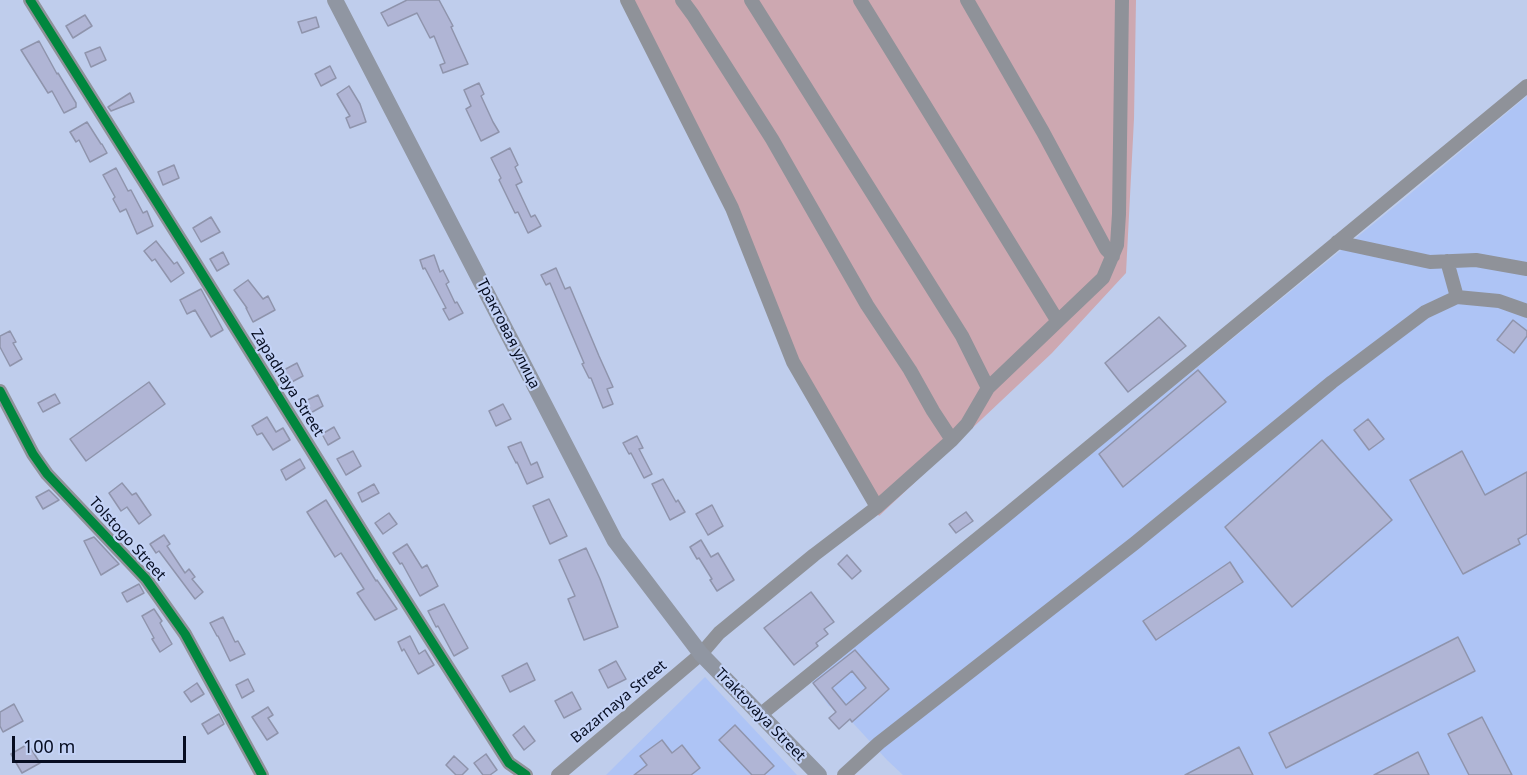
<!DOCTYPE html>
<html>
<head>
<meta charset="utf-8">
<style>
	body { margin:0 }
	#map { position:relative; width:1527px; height:775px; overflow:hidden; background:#bfcdec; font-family:"Noto Sans",sans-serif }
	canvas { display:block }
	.scale { position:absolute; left:12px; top:736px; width:174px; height:27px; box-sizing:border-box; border:3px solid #060d21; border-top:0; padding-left:8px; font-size:18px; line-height:21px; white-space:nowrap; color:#060d21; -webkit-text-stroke:4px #c3d2f6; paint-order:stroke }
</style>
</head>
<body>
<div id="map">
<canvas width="1527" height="775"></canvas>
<div class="scale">100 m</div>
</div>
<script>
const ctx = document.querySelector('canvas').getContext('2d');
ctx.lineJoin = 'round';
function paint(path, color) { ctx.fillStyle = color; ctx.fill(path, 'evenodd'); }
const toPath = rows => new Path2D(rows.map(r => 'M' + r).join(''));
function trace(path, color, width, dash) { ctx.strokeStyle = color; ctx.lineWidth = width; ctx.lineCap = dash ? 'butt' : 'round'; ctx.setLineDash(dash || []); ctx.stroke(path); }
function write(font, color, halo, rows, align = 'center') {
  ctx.font = font + ' "Noto Sans",sans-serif'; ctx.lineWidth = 4.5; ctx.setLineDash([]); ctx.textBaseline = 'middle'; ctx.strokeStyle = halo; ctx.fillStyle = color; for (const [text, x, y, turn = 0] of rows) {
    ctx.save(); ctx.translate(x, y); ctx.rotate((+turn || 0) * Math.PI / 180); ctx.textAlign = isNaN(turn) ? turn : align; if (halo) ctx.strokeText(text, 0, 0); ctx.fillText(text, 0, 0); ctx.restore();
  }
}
const built = toPath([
	[1527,96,1527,775,903,775,887,760,841,710,829,706,812,682,853,648,1405,198],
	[705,677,797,775,606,775]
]);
const green = toPath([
	[624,0,1136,0,1134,119,1126,273,1052,353,879,516,859,485,790,365,729,208]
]);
const building = toPath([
	[407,0,439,0,453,26,451,27,468,64,443,73,440,65,445,63,434,36,430,38,417,13,388,26,381,13,407,0],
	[85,15,92,26,73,38,66,26,85,15],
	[316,17,319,27,302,33,298,22,316,17],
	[39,41,57,74,58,73,76,103,76,107,64,113,52,91,48,93,21,50,39,41],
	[100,47,106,60,91,67,85,53,100,47],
	[330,66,336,78,321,86,315,74,330,66],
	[479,83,484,94,481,96,493,122,499,132,481,141,466,109,471,106,464,90,479,83],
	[349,86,360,104,366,122,350,128,346,118,350,116,337,94,349,86],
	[130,93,134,102,111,111,108,107,130,93],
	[87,122,101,144,102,144,107,153,90,162,79,140,76,142,70,132,87,122],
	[510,148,518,165,515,167,522,182,516,185,531,217,535,215,541,226,528,233,518,212,515,213,499,180,501,178,491,158,510,148],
	[174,165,179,178,163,185,158,172,174,165],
	[116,168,128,191,131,190,143,213,147,211,153,226,137,234,126,209,120,212,113,199,115,197,103,175,116,168],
	[211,217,220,232,201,242,193,228,211,217],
	[156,241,174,264,177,262,184,273,171,282,155,259,152,261,144,251,156,241],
	[223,252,229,264,217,271,210,259,223,252],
	[434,255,440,272,443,270,449,282,446,284,455,303,457,302,463,313,449,320,443,309,446,308,425,268,423,269,420,260,434,255],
	[556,268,565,289,570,287,599,356,613,387,607,389,613,404,603,408,591,378,589,378,582,364,584,363,550,283,546,285,541,275,556,268],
	[248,280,263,299,268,296,275,310,253,322,246,308,247,308,234,290,248,280],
	[201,289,223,330,211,337,195,310,187,314,180,300,201,289],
	[1159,317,1186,346,1128,392,1105,363,1159,317],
	[1513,320,1527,331,1527,336,1514,353,1497,340,1513,320],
	[10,331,16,342,13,343,22,359,10,366,0,347,0,336,10,331],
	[297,363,303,376,288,384,282,371,297,363],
	[1198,370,1226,402,1123,487,1099,454,1198,370],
	[149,382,165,404,86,461,70,439,149,382],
	[55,394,60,403,43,412,38,403,55,394],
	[318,395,323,406,307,415,301,403,318,395],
	[503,404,511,419,496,426,489,411,503,404],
	[267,417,276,432,283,428,290,440,273,450,262,433,257,435,252,426,267,417],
	[1368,419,1384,439,1369,450,1354,430,1368,419],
	[334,427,340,438,328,445,322,434,334,427],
	[637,436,643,448,639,449,652,474,644,478,631,453,629,454,623,443,637,436],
	[1322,440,1392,520,1292,607,1225,527,1322,440],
	[521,442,531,465,537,462,543,477,527,484,517,462,516,463,508,447,521,442],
	[353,451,361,466,346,475,337,459,353,451],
	[1462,451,1485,495,1527,472,1527,534,1518,539,1520,544,1463,574,1410,480,1462,451],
	[300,459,305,468,286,480,281,470,300,459],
	[663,479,676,502,678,500,685,512,670,520,652,484,663,479],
	[122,483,132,495,136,493,151,515,139,524,127,507,121,511,109,493,122,483],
	[374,484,379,493,362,502,358,493,374,484],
	[49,490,59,500,43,509,36,497,49,490],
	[549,499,567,536,550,544,533,506,549,499],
	[326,500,376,581,377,580,397,609,375,620,357,593,364,589,341,553,335,557,307,512,326,500],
	[712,505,723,526,708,535,696,514,712,505],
	[966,512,973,521,956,533,949,524,966,512],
	[389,513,397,524,383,534,375,523,389,513],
	[164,535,170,544,167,546,185,573,189,569,195,577,192,579,203,592,195,599,159,551,156,553,150,544,164,535],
	[94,537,119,564,101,575,84,541,94,537],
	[701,540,711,557,718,553,734,580,717,591,710,580,712,579,699,558,697,559,690,547,701,540],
	[407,544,422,568,427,565,438,586,420,596,402,563,400,564,393,553,407,544],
	[586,548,600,579,618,627,584,640,568,599,575,596,559,560,586,548],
	[847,555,861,571,852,579,838,564,847,555],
	[1230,562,1243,582,1156,640,1143,621,1230,562],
	[139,584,144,593,127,602,122,593,139,584],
	[811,592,834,622,824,629,828,634,816,643,818,646,794,665,764,628,811,592],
	[444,604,468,648,454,656,438,626,436,627,428,611,444,604],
	[154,609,162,621,160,623,172,644,160,652,152,639,154,638,142,616,154,609],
	[223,617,235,642,238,641,245,654,230,661,218,636,217,636,210,623,223,617],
	[410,636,419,654,425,650,434,665,418,674,404,649,402,651,398,642,410,636],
	[1458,637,1475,671,1286,768,1269,733,1458,637],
	[855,650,889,689,852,722,850,719,839,729,829,718,836,712,813,683,855,650],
	[852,671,866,688,846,705,832,688,852,671],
	[616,661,626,679,608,688,599,670,616,661],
	[527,663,535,680,510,692,502,676,527,663],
	[248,679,254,691,242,698,236,685,248,679],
	[197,683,204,694,191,702,184,692,197,683],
	[572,692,581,709,564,718,555,701,572,692],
	[14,704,23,721,3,732,0,726,0,712,14,704],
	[268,707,273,715,268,718,278,733,267,740,252,717,268,707],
	[219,714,224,724,208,734,202,724,219,714],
	[1482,717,1512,775,1469,775,1448,734,1482,717],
	[735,725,774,766,764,775,752,775,719,740,735,725],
	[524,726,535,741,524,750,513,735,524,726],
	[662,740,672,753,682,745,700,768,691,775,634,775,647,765,640,756,662,740],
	[28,744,40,763,22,773,11,754,28,744],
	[1239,747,1253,775,1185,775,1239,747],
	[1418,752,1429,775,1374,775,1418,752],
	[486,754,497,770,490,775,483,775,474,763,486,754],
	[454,756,468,769,462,775,456,775,446,765,454,756]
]);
const minor = toPath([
	[30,0,194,261,381,562,509,763,526,775],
	[627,0,732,208,793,362,877,507],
	[682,0,693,15,772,139,867,305,910,370,933,411,952,440],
	[751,0,962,336,988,388],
	[860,0,1057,320],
	[967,0,1043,132,1106,249,1113,256],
	[1337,242,1430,262,1476,260,1527,269],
	[1447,261,1457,297],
	[0,391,33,454,47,474,146,579,185,634,262,775],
	[760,715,1003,518,1527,86],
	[558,775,701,654,719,633,814,555,877,507,952,440,967,424,988,388,1103,278,1117,245,1119,214,1122,0],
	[844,775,879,743,1135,543,1332,382,1425,312,1457,297,1499,301,1527,311]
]);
const major = toPath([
	[335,0,615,541,701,654,819,775]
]);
const cycleway = toPath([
	[30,0,194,261,381,562,509,763,526,775],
	[0,391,33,454,47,474,146,579,185,634,262,775]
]);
const streetNames = [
	["Трактовая улица",508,334,63],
	["Zapadnaya Street",287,383,58],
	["Tolstogo Street",127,539,48],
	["Bazarnaya Street",619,702,-40],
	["Traktovaya Street",760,715,46]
];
paint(built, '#aec4f5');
paint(green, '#cda8b1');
paint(building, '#b0b5d5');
trace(building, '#8f94ac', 1.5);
trace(minor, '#8f9299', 14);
trace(major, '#9096a2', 16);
trace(cycleway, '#00873e', 9);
write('15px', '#060d21', '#c3d2f6', streetNames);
</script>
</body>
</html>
